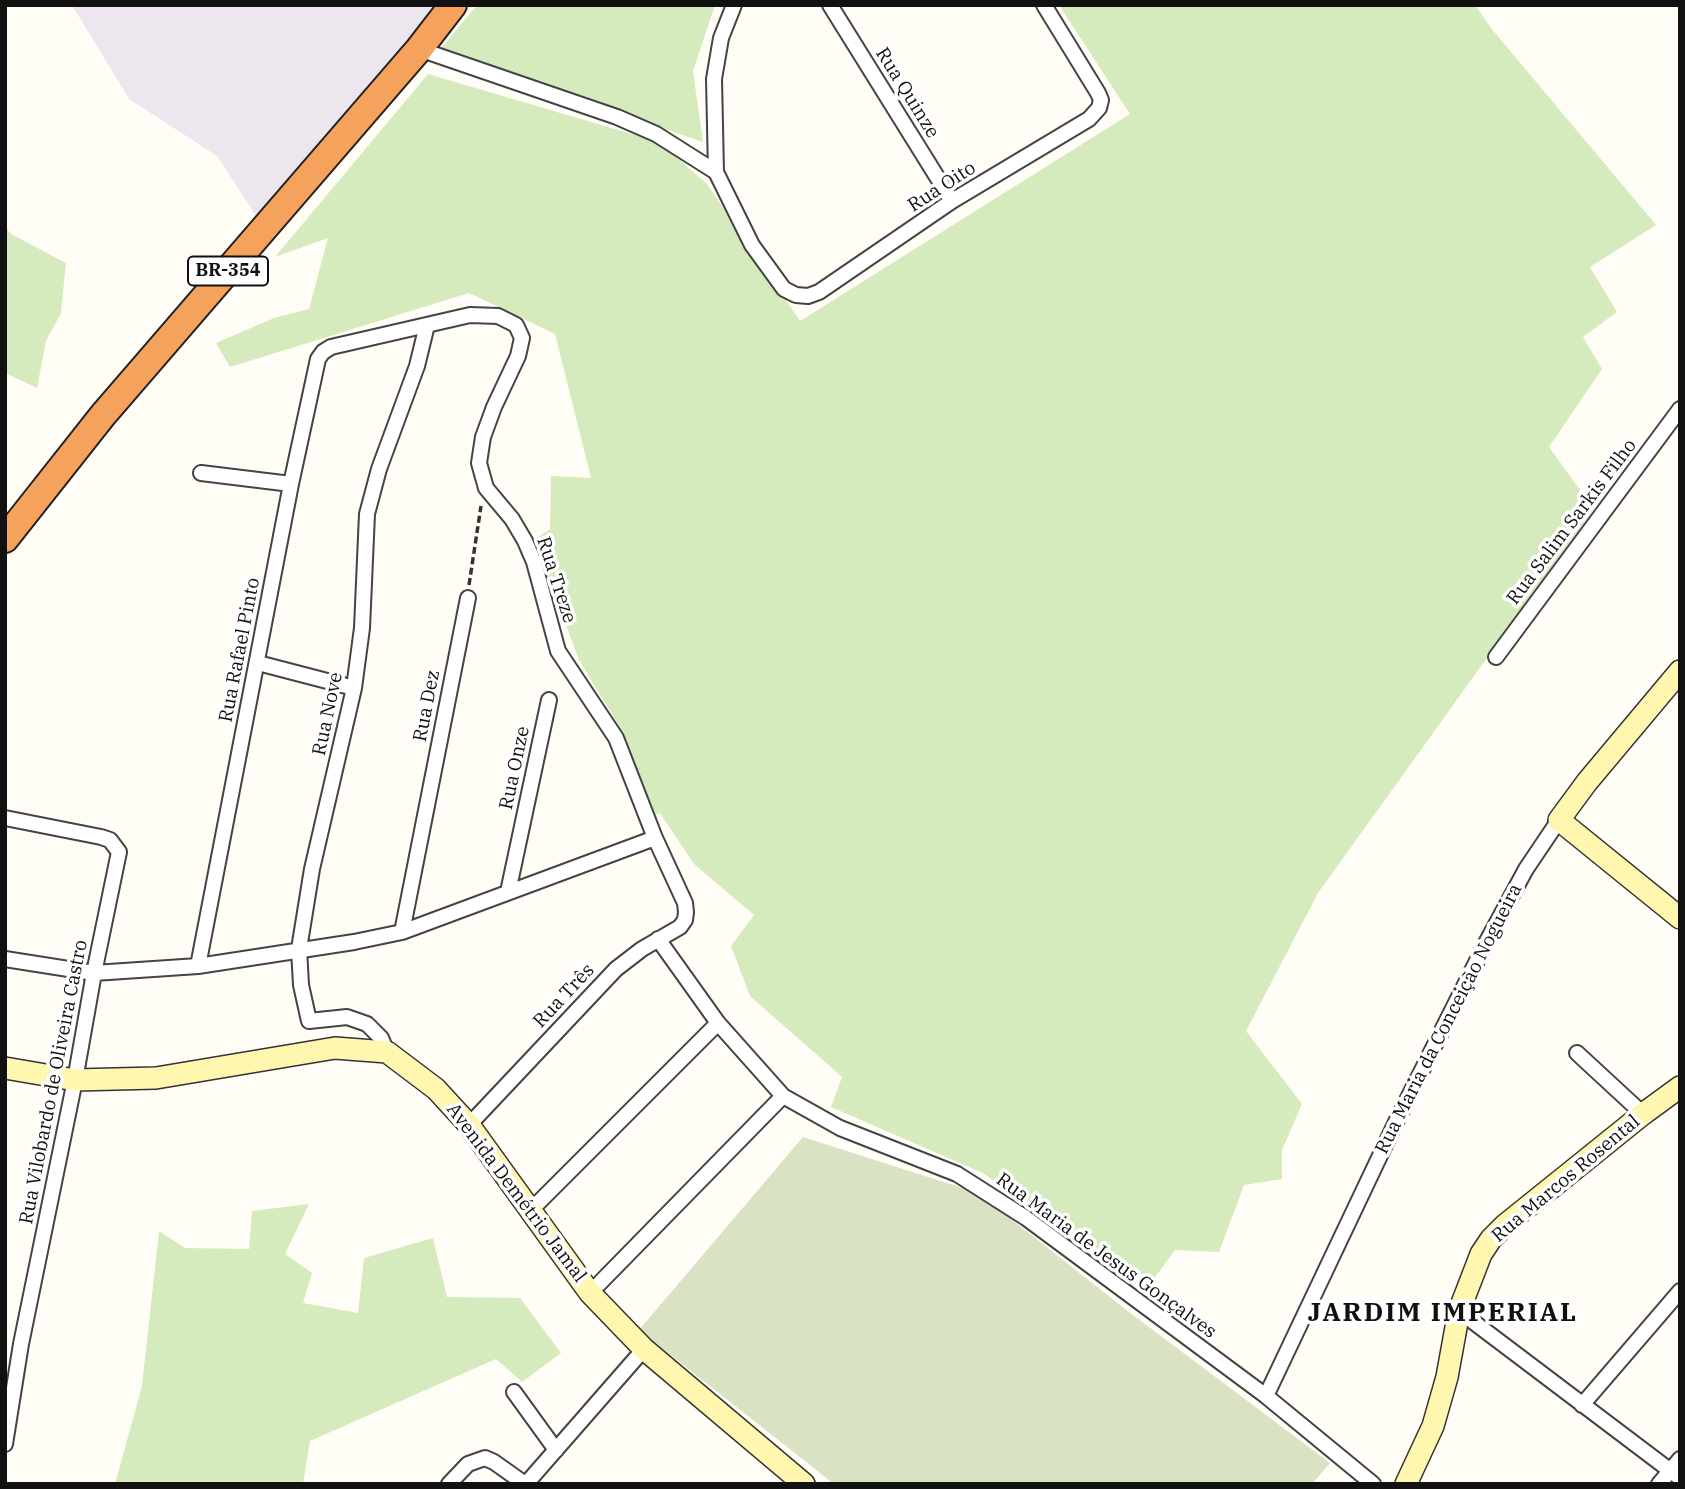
<!DOCTYPE html>
<html>
<head>
<meta charset="utf-8">
<style>
	body { margin:0 }
	#map { position:relative; width:1685px; height:1489px; overflow:hidden; background:#fffdf5; font-family:"IBM Plex Serif",serif }
	canvas { display:block }
	.frame { position:absolute; inset:0; border:7px solid #111; pointer-events:none }
</style>
</head>
<body>
<div id="map">
<canvas width="1685" height="1489"></canvas>
<div class="frame"></div>
</div>
<script>
const ctx = document.querySelector('canvas').getContext('2d');
ctx.lineJoin = 'round';
function paint(path, color) { ctx.fillStyle = color; ctx.fill(path, 'evenodd'); }
const toPath = rows => new Path2D(rows.map(r => 'M' + r).join(''));
function trace(path, color, width, dash) { ctx.strokeStyle = color; ctx.lineWidth = width; ctx.lineCap = dash ? 'butt' : 'round'; ctx.setLineDash(dash || []); ctx.stroke(path); }
function write(font, color, halo, rows, align = 'center') {
  ctx.font = font + ' "IBM Plex Serif",serif'; ctx.lineWidth = 7; ctx.setLineDash([]); ctx.textBaseline = 'middle'; ctx.strokeStyle = halo; ctx.fillStyle = color; for (const [text, x, y, turn = 0] of rows) {
    ctx.save(); ctx.translate(x, y); ctx.rotate((+turn || 0) * Math.PI / 180); ctx.textAlign = isNaN(turn) ? turn : align; if (halo) ctx.strokeText(text, 0, 0); ctx.fillText(text, 0, 0); ctx.restore();
  }
}
const industrial = toPath([
	[72,5,436,5,260,222,217,156,129,99]
]);
const green = toPath([
	[477,5,715,5,693,71,703,142,439,51],
	[1059,5,1475,5,1491,28,1656,225,1590,267,1617,312,1583,337,1602,369,1549,447,1594,509,1318,893,1246,1031,1302,1104,1282,1150,1282,1179,1244,1185,1219,1252,1175,1250,1145,1291,983,1173,831,1107,842,1077,750,996,731,946,754,915,694,864,660,813,648,817,624,734,579,660,534,540,550,529,551,476,591,478,555,334,469,293,230,367,216,343,274,318,309,309,328,238,275,257,428,74,659,142,707,184,800,321,1130,114],
	[5,227,11,234,66,263,61,313,46,341,37,388,5,373],
	[309,1204,285,1254,312,1273,303,1303,358,1313,364,1258,433,1238,447,1297,520,1298,561,1353,522,1382,496,1359,310,1441,303,1484,115,1484,142,1386,159,1231,185,1248,249,1249,252,1211]
]);
const cemetery = toPath([
	[803,1137,978,1193,1129,1312,1330,1463,1312,1484,834,1484,639,1330]
]);
const path = toPath([
	[469,585,481,506]
]);
const street = toPath([
	[734,5,721,38,714,79,716,172,752,245,784,289,796,295,808,296,819,292,952,201,1089,119,1099,108,1101,100,1098,93,1044,5],
	[830,5,952,201],
	[419,49,617,117,656,134,716,172],
	[201,473,291,484],
	[1496,657,1680,409],
	[258,663,354,688],
	[5,818,101,837,110,840,119,852,94,973,75,1080,21,1344,5,1444],
	[508,892,549,700],
	[402,932,468,598],
	[658,939,718,1023,783,1096,840,1128,957,1174,1026,1218,1266,1396,1373,1484],
	[5,959,94,973,198,966,354,942,402,932,655,838],
	[198,966,291,484,318,359,323,352,331,347,470,315,498,316,516,325,522,338,518,356,494,407,483,437,479,463,486,488,512,519,525,541,534,562,558,651,616,738,655,838,685,903,686,912,685,920,680,927,642,949,616,969,469,1125],
	[387,1052,381,1038,367,1024,347,1017,309,1021,301,985,299,949,312,869,354,688,362,628,367,514,379,469,417,366,427,325],
	[1577,1053,1643,1114],
	[530,1211,718,1023],
	[590,1293,783,1096],
	[1459,1311,1680,1478],
	[514,1392,556,1450],
	[1266,1396,1395,1124,1486,943,1526,869,1559,820],
	[1582,1405,1680,1291],
	[449,1484,468,1464,485,1458,494,1462,525,1484],
	[526,1484,644,1349],
	[1659,1484,1680,1459]
]);
const secondary = toPath([
	[1680,671,1587,782,1559,820,1680,918],
	[5,1068,75,1080,156,1078,335,1048,387,1052,436,1089,469,1125,590,1293,644,1349,804,1484],
	[1406,1484,1433,1426,1447,1377,1459,1311,1481,1254,1491,1239,1505,1225,1643,1114,1680,1087]
]);
const highway = toPath([
	[5,539,103,415,419,49,453,5]
]);
const shields = [
	[228,271,80]
];
const shieldNames = [
	["BR-354",228,271]
];
const streetNames = [
	["Rua Quinze",907,93,58],
	["Rua Oito",942,187,-33],
	["Rua Salim Sarkis Filho",1572,522,-53],
	["Rua Treze",556,580,72],
	["Rua Rafael Pinto",240,650,-79],
	["Rua Dez",427,706,-79],
	["Rua Nove",328,714,-78],
	["Rua Onze",515,768,-78],
	["Rua Três",564,996,-47],
	["Rua Maria da Conceição Nogueira",1449,1019,-63],
	["Rua Vilobardo de Oliveira Castro",54,1082,-79],
	["Rua Marcos Rosental",1566,1179,-40],
	["Avenida Demétrio Jamal",516,1193,53],
	["Rua Maria de Jesus Gonçalves",1106,1256,36]
];
const districtNames = [
	["JARDIM IMPERIAL",1443,1313]
];
paint(industrial, '#eee6ef');
paint(green, '#d5ebbd');
paint(cemetery, '#d9e3c4');
trace(street, '#444', 18);
trace(secondary, '#333', 24);
trace(highway, '#222', 30);
trace(path, '#333', 3.5, [7, 3.5]);
trace(street, '#fff', 14);
trace(secondary, '#fff6b0', 21);
trace(highway, '#f5a25d', 26);
for (const [x, y, w] of shields) { const box = new Path2D(); box.roundRect(x - w / 2, y - 14.5, w, 29, 5); ctx.fillStyle = '#fff'; ctx.fill(box); trace(box, '#111', 2); }
write('bold 18px', '#111', null, shieldNames);
write('19px', '#111', '#fff', streetNames);
ctx.letterSpacing = '2px';
write('bold 26px', '#111', '#fff', districtNames);
ctx.letterSpacing = '0px';
</script>
</body>
</html>
